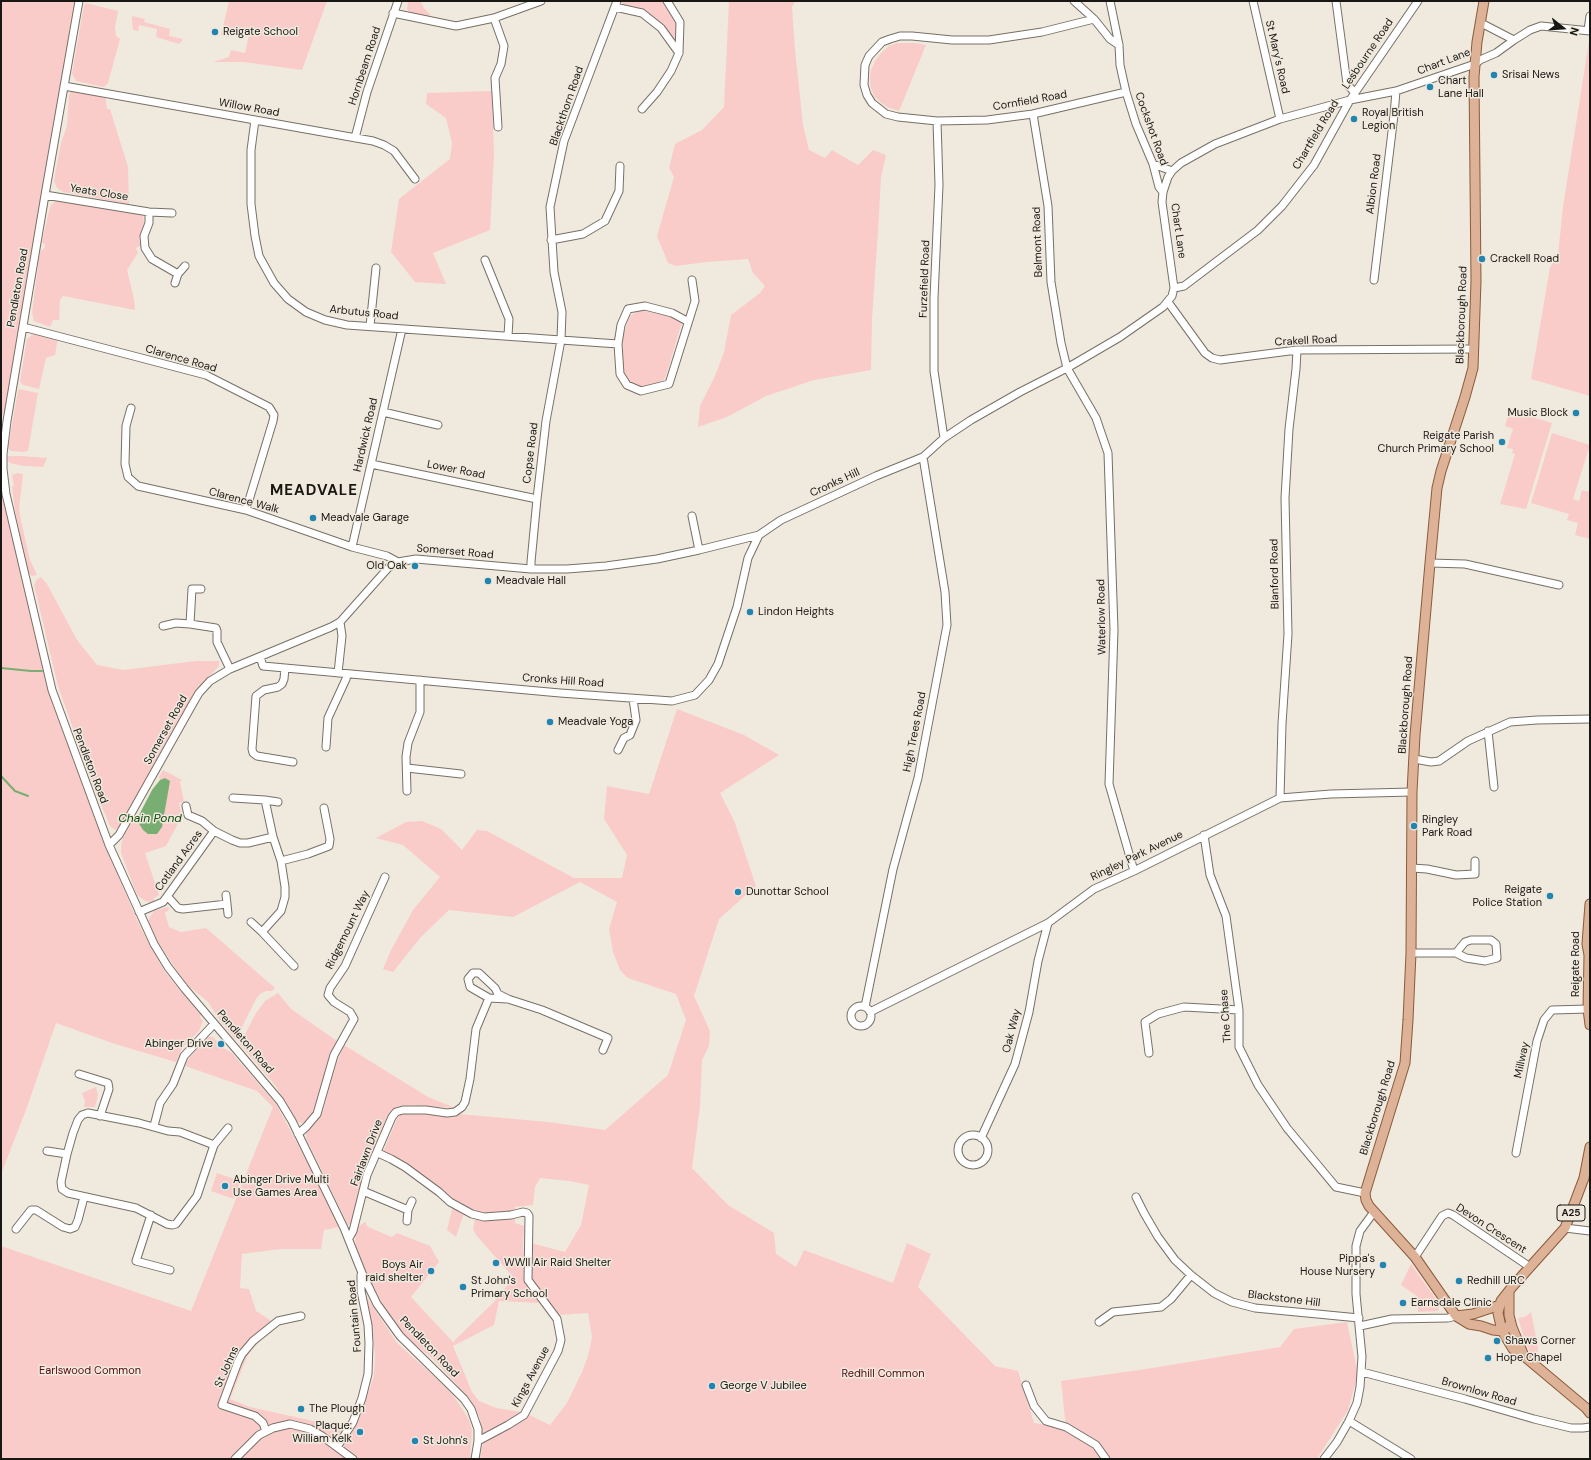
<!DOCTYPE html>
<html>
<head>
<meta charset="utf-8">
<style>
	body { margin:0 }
	#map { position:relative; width:1591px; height:1460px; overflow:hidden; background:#f0e9de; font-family:"DM Sans",sans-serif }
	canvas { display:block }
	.frame { position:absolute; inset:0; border:2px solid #191713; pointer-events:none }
	.north { position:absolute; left:1543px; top:8px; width:40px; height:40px; -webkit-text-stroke:3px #f0e9de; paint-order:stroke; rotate:107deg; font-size:11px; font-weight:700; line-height:16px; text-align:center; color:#191713 }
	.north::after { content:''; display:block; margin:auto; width:14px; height:18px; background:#191713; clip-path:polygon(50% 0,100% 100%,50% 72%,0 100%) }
</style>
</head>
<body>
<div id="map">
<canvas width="1591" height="1460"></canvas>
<div class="frame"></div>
<div class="north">N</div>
</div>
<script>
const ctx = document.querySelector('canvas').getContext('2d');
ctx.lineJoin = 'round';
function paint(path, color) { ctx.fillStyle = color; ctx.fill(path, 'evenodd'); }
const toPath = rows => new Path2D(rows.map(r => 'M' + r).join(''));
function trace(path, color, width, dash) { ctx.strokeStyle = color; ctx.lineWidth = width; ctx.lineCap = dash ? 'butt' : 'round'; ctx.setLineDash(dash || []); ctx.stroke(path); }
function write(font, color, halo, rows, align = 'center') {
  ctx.font = font + ' "DM Sans",sans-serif'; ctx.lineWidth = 3; ctx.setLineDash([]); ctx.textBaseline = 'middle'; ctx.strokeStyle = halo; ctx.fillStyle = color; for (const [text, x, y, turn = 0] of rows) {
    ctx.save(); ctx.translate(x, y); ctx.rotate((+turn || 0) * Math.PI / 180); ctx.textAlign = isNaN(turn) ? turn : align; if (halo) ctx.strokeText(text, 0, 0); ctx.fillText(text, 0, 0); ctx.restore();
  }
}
const green = toPath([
	[1,1,76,1,70,25,68,45,6,406,1,420],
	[229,1,327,1,302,70,244,62,213,62,229,57,231,50,245,53,249,35,230,30,229,37,221,35],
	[408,1,420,1,424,8,430,14,429,17,410,13,407,9],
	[622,1,664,1,677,23,677,48,653,19,621,7],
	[729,1,795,1,792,7,795,50,803,125,809,150,825,158,832,150,858,165,873,150,886,155,881,177,878,232,872,319,871,370,814,380,766,396,727,417,698,427,700,406,715,376,724,352,731,315,760,293,765,286,753,273,748,259,706,262,676,266,668,263,657,236,674,177,669,168,675,144,702,130,724,107],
	[86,3,118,11,115,28,116,36,120,39,108,83,104,87,76,81,72,74,84,5],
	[132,16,145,19,144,22,170,29,169,36,183,39,182,41,179,44,156,37,157,29,139,25,138,31,133,30,132,23],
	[1589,41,1590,41,1590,396,1531,379,1550,267,1558,255,1563,207],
	[897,43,916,43,926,45,899,111,887,107,880,102,874,96,871,88,870,79,871,70,875,61,881,53,889,46],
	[74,90,105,94,107,109,110,109,128,167,129,204,63,192,57,188,54,181,56,169,61,143,67,126,69,96,70,92],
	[492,91,494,155,490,230,433,253,446,284,415,282,391,252,399,199,450,159,452,143,446,118,426,104,427,93],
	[56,200,136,213,143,216,144,222,139,240,141,245,136,248,138,253,127,270,134,299,135,310,63,296,60,300,59,320,53,320,50,327,34,321,32,312,40,251,44,249,45,245,42,242,49,211,51,205],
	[640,310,672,317,682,322,665,379,654,385,643,388,627,380,623,373,623,336,630,316],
	[34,333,58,337,55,355,46,358,39,389,23,385,21,383,20,381,27,339],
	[19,389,38,393,28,451,24,452,11,451,8,448,18,391],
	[1516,412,1552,423,1526,509,1500,504,1515,454,1512,453,1513,449,1507,448,1513,429,1505,426,1508,416,1514,418],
	[1552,433,1590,445,1573,499,1579,501,1582,490,1588,492,1590,487,1590,539,1575,535,1578,523,1567,520,1569,514,1531,503],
	[9,456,22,456,47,458,43,467,24,466,10,463,8,461,7,457],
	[18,473,23,474,19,508,21,521,30,560,37,575,32,576,28,572,15,511,12,486,14,486,12,475],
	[1,489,51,700,92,809,112,862,137,920,150,946,165,972,201,1015,200,1017,203,1021,199,1031,182,1048,176,1062,115,1044,56,1023,26,1110,1,1174],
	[41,577,47,584,77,640,97,665,123,670,196,661,219,661,219,666,200,686,120,826,115,830,110,826,93,785,58,686,34,585,37,579],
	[677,709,744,735,779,755,720,793,735,823,756,886,719,919,694,996,710,1031,709,1046,702,1060,700,1106,692,1168,728,1205,774,1233,776,1254,796,1267,804,1250,893,1283,907,1243,931,1254,918,1287,995,1366,1018,1371,1034,1423,1066,1428,1061,1381,1146,1369,1280,1347,1294,1329,1347,1322,1358,1374,1348,1410,1317,1459,480,1459,483,1443,529,1415,550,1425,567,1403,582,1372,588,1356,592,1337,588,1313,559,1315,531,1279,531,1243,565,1252,581,1225,589,1185,569,1181,540,1178,535,1187,533,1205,515,1207,515,1223,524,1226,523,1244,524,1273,535,1295,541,1303,499,1301,494,1325,453,1346,472,1392,479,1401,496,1408,522,1412,482,1436,480,1418,468,1397,433,1359,412,1342,392,1321,370,1281,356,1250,355,1236,358,1227,365,1222,368,1227,392,1237,397,1233,430,1246,439,1262,411,1297,453,1342,496,1300,495,1299,514,1278,476,1235,473,1229,476,1215,465,1210,456,1237,447,1230,454,1201,441,1188,394,1157,383,1152,396,1121,400,1115,408,1112,416,1112,446,1115,459,1114,548,1122,605,1130,668,1075,686,1020,676,994,628,978,620,970,613,952,609,929,617,902,580,882,513,917,449,910,420,938,393,972,383,969,391,950,413,910,440,877,403,845,376,838,406,822,422,821,441,829,462,850,477,830,487,831,574,878,622,878,627,855,604,819,607,786,649,794],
	[163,770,182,780,180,782,184,802,179,803,182,816,166,846,145,853,159,895,154,898,154,901,150,902,145,901,137,895,121,853,121,846,123,838,131,823,136,820,138,817,138,822,164,818,169,781,165,778,160,780,159,777],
	[168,907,170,909,165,913,169,927,181,932,206,928,275,988,272,991,266,991,260,994,256,999,238,1035,235,1039,221,1022,208,1002,185,983,156,939,148,922,150,917,154,911],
	[278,993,291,1009,337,1041,329,1060,314,1114,305,1123,300,1123,296,1120,275,1085,240,1044,256,1013,265,1001],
	[207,1037,213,1037,223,1048,231,1052,276,1104,313,1172,339,1227,324,1230,321,1249,280,1249,242,1254,240,1288,249,1289,256,1311,270,1320,275,1327,252,1349,247,1357,230,1399,250,1407,345,1428,360,1417,374,1376,375,1355,373,1334,366,1296,397,1343,437,1379,452,1394,463,1410,469,1420,472,1430,470,1459,1,1459,1,1246,191,1311,273,1107,257,1091,185,1066,189,1058],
	[344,1045,428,1097,455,1108,408,1105,399,1106,392,1110,351,1224,348,1225,306,1138,306,1133,309,1128,317,1120,323,1111,336,1064],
	[96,1087,98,1095,95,1107,84,1107,85,1101,82,1093],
	[217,1173,240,1181,234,1199,211,1191],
	[1411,1264,1440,1305,1438,1311,1418,1312,1417,1296,1401,1285],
	[1531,1312,1538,1348,1537,1359,1529,1350,1525,1341,1518,1318,1525,1317]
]);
const water = toPath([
	[165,778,170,781,162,827,157,834,148,834,143,830,138,822,138,817,152,790,160,780]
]);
const stream = toPath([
	[1,668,31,671,42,671],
	[1,776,15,791,28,796]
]);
const minor = toPath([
	[79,1,45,195,7,421,3,454,3,469,6,494,52,690,109,845,154,944,168,967,185,989,280,1101,292,1121,344,1228,362,1273,377,1304,400,1336,464,1399,471,1409,478,1429,478,1441,475,1459],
	[1074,1,1094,19,1110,39,1119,45],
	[1110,1,1119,45,1120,65,1126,92,1136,124,1153,164,1159,187,1163,192],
	[1253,1,1280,119],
	[1336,1,1347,84,1355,93],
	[615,7,642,13,661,28,679,53],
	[393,13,456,26,494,18,541,1],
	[494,18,504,46,501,64,495,78,498,127],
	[1094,19,1042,32,989,40,952,40,912,36,900,36,890,39,882,42,869,56,865,65,864,85,867,95,872,103,886,114,898,117,937,121,987,120,1033,114,1126,92],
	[1481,23,1514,40,1530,30,1541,26,1590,31],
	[1588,30,1590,16],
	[64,86,373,141,384,145,394,151,415,179],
	[642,109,657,92,671,71,679,53,680,22,667,1],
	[1033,114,1048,206,1051,282,1061,343,1067,368,1096,418,1108,453,1114,630,1109,784,1134,871],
	[255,120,251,150,251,204,255,236,259,256,274,283,288,299,306,312,325,320,347,325,618,344,620,374,627,385,641,391,669,384,695,301,692,280],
	[937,121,939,185,934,298,934,371,944,438],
	[355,138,367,92,398,1],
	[1153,164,1172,171],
	[45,195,149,212,172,213],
	[149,212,149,223,144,236,145,248,152,259,178,274],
	[551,240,583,234,605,221,619,191,620,166],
	[485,260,509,319,508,336],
	[1374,280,1394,115,1396,91],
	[175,283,178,274,185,266],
	[1174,288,1184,286,1258,230,1282,206,1314,165,1350,100,1418,1],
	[1168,302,1205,353,1212,358,1220,360,1297,350,1473,349],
	[370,326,376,268],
	[23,327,206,375,269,407,274,415,273,421,246,510],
	[618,344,621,325,628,309,645,306,672,313,687,321],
	[131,408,126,426,125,464,128,477,138,486,246,510,352,547,387,556,398,562],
	[383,412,438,425],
	[371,464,537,499],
	[692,516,699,550],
	[352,547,402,329],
	[1430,563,1465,564,1559,585],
	[531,569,531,562,537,499,546,421,561,340,562,312,554,272,550,207,564,141,617,1],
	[201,589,192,589,190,624,216,628,217,631,217,642,230,669],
	[163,626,176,623,190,624],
	[260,657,263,666,560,693,672,701,695,695,709,680,718,664,737,607,748,558,759,535],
	[285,668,284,679,282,684,278,687,264,690,256,696,252,749,253,753,257,756,293,762],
	[338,673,342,636,340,622],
	[1488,731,1494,787],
	[326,747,328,718,346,679,347,674],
	[618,750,624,738,630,735,636,720,633,699],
	[1414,759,1431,762,1439,761,1468,741,1510,722,1537,720,1590,719],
	[407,768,461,774],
	[407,791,406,757,408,743,420,712,420,680],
	[233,798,265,800,273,837],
	[1280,798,1282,724,1288,634,1285,498,1289,429,1296,369,1297,350],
	[265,800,278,802],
	[186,806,188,815,202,821,214,831],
	[1204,835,1210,875,1226,916,1239,1010,1239,1047,1258,1085,1287,1128,1336,1187,1365,1193],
	[109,845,119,835,192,705,199,693,210,681,230,669,331,627,340,622,389,567,398,562,416,559,531,569,567,569,606,566,657,559,699,550,759,535,781,520,876,476,923,457,944,438,971,420,1020,392,1067,368,1120,337,1163,307,1172,296,1174,288,1162,202,1163,192,1168,177,1172,171,1181,163,1215,144,1280,119,1350,100,1396,91,1475,64,1480,60,1496,53,1514,40],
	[281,861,308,854,329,846,330,839,324,808],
	[1411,868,1427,869,1456,875,1475,874,1475,861],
	[226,895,227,904],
	[168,897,178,908,183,909,227,904,228,914],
	[139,912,163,902,214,831,232,840,240,843,248,843,273,837,281,861,285,887,285,897,281,911,262,932,294,966],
	[251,922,262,932],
	[1471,940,1491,940,1496,944,1497,958,1485,961,1466,958,1456,953,1465,942,1471,940],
	[1411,953,1456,953],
	[508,999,498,994,495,988,479,973,473,973,468,979,470,987,489,998,508,999,542,1010,608,1038,603,1050],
	'851 1016a10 10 0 1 1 20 0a10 10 0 1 1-20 0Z',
	[865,1007,893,869,918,778,947,625,945,592,923,457],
	[870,1012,1048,923,1094,889,1134,871,1280,798,1331,794,1412,792],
	[1149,1053,1145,1022,1158,1014,1184,1007,1239,1010],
	[79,1074,108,1083,109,1089,100,1116],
	[88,1113,139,1123,168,1131,180,1132,214,1145,197,1196,176,1224,172,1225,167,1224,136,1208,68,1193,62,1189,61,1182,67,1154,73,1133,78,1120,82,1115,88,1113],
	[154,1126,160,1103,173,1084,184,1056,214,1024],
	[298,1134,306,1127,317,1114,334,1055,354,1019,350,1012,334,1002,328,995,330,988,345,966,385,877],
	'958 1150a15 15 0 1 1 30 0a15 15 0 1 1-30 0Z',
	[981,1138,1015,1064,1029,1012,1038,961,1048,923],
	[214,1145,228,1128],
	[47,1151,67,1154],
	[378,1153,391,1159,405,1167,439,1192,450,1202,472,1214,484,1217,511,1215,523,1212,527,1213,529,1216,528,1280,557,1319,561,1340,558,1351,524,1415,508,1425,478,1441],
	[1516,1153,1537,1041,1544,1020,1552,1010,1588,1009],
	[363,1191,408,1210,412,1201],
	[1136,1197,1144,1213,1158,1237,1175,1260,1191,1275,1214,1293,1232,1302,1255,1308,1359,1318],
	[151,1215,136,1261,170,1270],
	[407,1221,408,1210],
	[1565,1228,1590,1231],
	[16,1229,31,1210,36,1210,63,1227,70,1229,75,1227,78,1220,84,1197],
	[349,1238,353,1231,367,1175,392,1117,396,1112,403,1110,426,1110,447,1113,455,1112,462,1107,465,1102,470,1079,476,1029,489,998],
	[1415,1257,1442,1216,1448,1213,1453,1215,1530,1267],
	[1099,1322,1113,1312,1161,1307,1171,1299,1191,1275],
	[1360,1326,1392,1319,1448,1318,1456,1316],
	[1362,1372,1465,1399,1534,1419,1571,1428,1583,1428,1590,1427],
	[1026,1385,1034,1406,1046,1421,1066,1427,1096,1445,1106,1459],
	[1349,1421,1411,1459],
	[266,1431,263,1423,255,1416,222,1405,238,1362,242,1354,253,1341,278,1321,301,1316],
	[337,1447,353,1422,362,1398,368,1374,369,1343,368,1325,361,1291,361,1275],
	[235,1459,259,1435,273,1428,290,1424,310,1429,322,1436,353,1459],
	[1324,1459,1337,1442,1349,1421,1357,1403,1360,1387,1362,1357,1356,1294,1356,1246,1360,1231,1374,1212]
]);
const major = toPath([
	[1484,1,1477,42,1474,77,1476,281,1473,368,1465,397,1441,471,1437,488,1430,563,1415,735,1412,792,1411,953,1408,1020,1405,1063,1365,1193,1366,1200,1369,1206,1415,1257,1456,1316,1469,1324,1481,1326,1493,1330,1502,1331,1507,1328,1511,1323],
	[1590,904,1587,944,1589,955,1588,1009,1590,1025],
	[1590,1147,1584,1178,1565,1228,1512,1287,1501,1301,1498,1313,1502,1331,1513,1349,1524,1356,1586,1408,1590,1413],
	[1509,1292,1509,1315,1512,1327,1524,1356],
	[1456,1316,1473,1314,1500,1305]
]);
const markers = [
	[215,32,4,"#2285b0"],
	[1494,75,4,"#2285b0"],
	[1430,87,4,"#2285b0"],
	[1354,119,4,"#2285b0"],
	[1482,259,4,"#2285b0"],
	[1576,413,4,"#2285b0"],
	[1502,442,4,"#2285b0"],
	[313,518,4,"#2285b0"],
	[415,566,4,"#2285b0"],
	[488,581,4,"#2285b0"],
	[750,612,4,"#2285b0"],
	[550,722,4,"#2285b0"],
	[1414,826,4,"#2285b0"],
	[738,892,4,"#2285b0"],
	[1550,896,4,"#2285b0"],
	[221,1044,4,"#2285b0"],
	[225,1186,4,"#2285b0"],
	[496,1263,4,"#2285b0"],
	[1383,1265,4,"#2285b0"],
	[431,1271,4,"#2285b0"],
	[1459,1281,4,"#2285b0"],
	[463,1287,4,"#2285b0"],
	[1403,1303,4,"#2285b0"],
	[1497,1341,4,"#2285b0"],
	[1488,1358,4,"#2285b0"],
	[712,1386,4,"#2285b0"],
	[301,1409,4,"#2285b0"],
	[360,1432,4,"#2285b0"],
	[415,1441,4,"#2285b0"]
];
const shields = [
	[1571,1213,28]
];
const shieldNames = [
	["A25",1571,1213]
];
const poiNames = [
	["Reigate School",223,32],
	["Srisai News",1502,75],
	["Chart",1438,81],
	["Lane Hall",1438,94],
	["Royal British",1362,113],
	["Legion",1362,126],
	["Crackell Road",1490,259],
	["Music Block",1568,413,"right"],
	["Reigate Parish",1494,436,"right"],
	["Church Primary School",1494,449,"right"],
	["Meadvale Garage",321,518],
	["Old Oak",407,566,"right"],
	["Meadvale Hall",496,581],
	["Lindon Heights",758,612],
	["Meadvale Yoga",558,722],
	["Ringley",1422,820],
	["Park Road",1422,833],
	["Reigate",1542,890,"right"],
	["Police Station",1542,903,"right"],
	["Dunottar School",746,892],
	["Abinger Drive",213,1044,"right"],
	["Abinger Drive Multi",233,1180],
	["Use Games Area",233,1193],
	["Pippa's",1375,1259,"right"],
	["House Nursery",1375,1272,"right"],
	["WWII Air Raid Shelter",504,1263],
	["Boys Air",423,1265,"right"],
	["raid shelter",423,1278,"right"],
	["St John's",471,1281],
	["Primary School",471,1294],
	["Redhill URC",1467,1281],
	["Earnsdale Clinic",1411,1303],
	["Shaws Corner",1505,1341],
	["Hope Chapel",1496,1358],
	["George V Jubilee",720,1386],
	["The Plough",309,1409],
	["Plaque:",352,1426,"right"],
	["William Kelk",352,1439,"right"],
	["St John's",423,1441]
];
const streetNames = [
	["Lesbourne Road",1368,54,-56],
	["St Mary's Road",1277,57,77],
	["Chart Lane",1444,62,-21],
	["Hornbeam Road",365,66,-72],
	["Cornfield Road",1030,101,-10],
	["Blackthorn Road",567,106,-71],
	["Willow Road",249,108,10],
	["Cockshot Road",1151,129,70],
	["Chartfield Road",1316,135,-59],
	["Albion Road",1374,184,-83],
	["Yeats Close",99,193,9],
	["Chart Lane",1178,231,82],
	["Belmont Road",1038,242,-92],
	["Furzefield Road",925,279,-88],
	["Pendleton Road",18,288,-80],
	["Arbutus Road",364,313,6],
	["Blackborough Road",1462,315,-88],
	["Crakell Road",1306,341,-3],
	["Clarence Road",181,359,16],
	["Hardwick Road",366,435,-77],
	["Copse Road",531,453,-83],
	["Lower Road",456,470,11],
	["Cronks Hill",835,483,-25],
	["Clarence Walk",244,501,15],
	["Somerset Road",455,552,5],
	["Blanford Road",1275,574,-91],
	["Waterlow Road",1102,617,-91],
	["Cronks Hill Road",563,681,4],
	["Blackborough Road",1406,705,-86],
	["Somerset Road",166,730,-61],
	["High Trees Road",915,732,-79],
	["Pendleton Road",90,766,69],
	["Ringley Park Avenue",1137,856,-26],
	["Cotland Acres",179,861,-54],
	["Ridgemount Way",348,930,-64],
	["Reigate Road",1576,964,-90],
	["The Chase",1226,1016,-94],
	["Oak Way",1012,1031,-76],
	["Pendleton Road",245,1042,49],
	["Millway",1522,1060,-78],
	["Blackborough Road",1378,1108,-73],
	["Fairlawn Drive",367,1153,-69],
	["Devon Crescent",1491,1229,33],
	["Blackstone Hill",1284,1299,7],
	["Fountain Road",355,1316,-95],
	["Pendleton Road",429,1347,46],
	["St Johns",227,1367,-66],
	["Kings Avenue",531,1377,-62],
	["Brownlow Road",1479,1392,16]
];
const parkNames = [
	["Earlswood Common",90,1371],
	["Redhill Common",883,1374]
];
const waterNames = [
	["Chain Pond",150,819]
];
const districtNames = [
	["MEADVALE",314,491]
];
paint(green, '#faccc9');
paint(water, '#78ae72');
trace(stream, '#78ae72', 2);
trace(minor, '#767066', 9);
trace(major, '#8a5b3b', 11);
trace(minor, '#fff', 7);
trace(major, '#ddb297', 9);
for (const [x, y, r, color] of markers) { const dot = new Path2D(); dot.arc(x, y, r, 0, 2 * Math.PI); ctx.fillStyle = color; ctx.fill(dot); trace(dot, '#f0e9de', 1.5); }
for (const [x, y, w] of shields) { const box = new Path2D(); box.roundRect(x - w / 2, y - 8, w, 16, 3); ctx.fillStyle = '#f0e9de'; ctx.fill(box); trace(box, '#191713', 1); }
write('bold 10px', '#191713', null, shieldNames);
write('11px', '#191713', '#f0e9de', poiNames, 'left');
write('11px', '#191713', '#f0e9de', streetNames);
write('11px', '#560911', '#f0e9de', parkNames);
write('italic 12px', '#0f480a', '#f0e9de', waterNames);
ctx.letterSpacing = '1px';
write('bold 15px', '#191713', '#f0e9de', districtNames);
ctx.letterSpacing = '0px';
</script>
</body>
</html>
